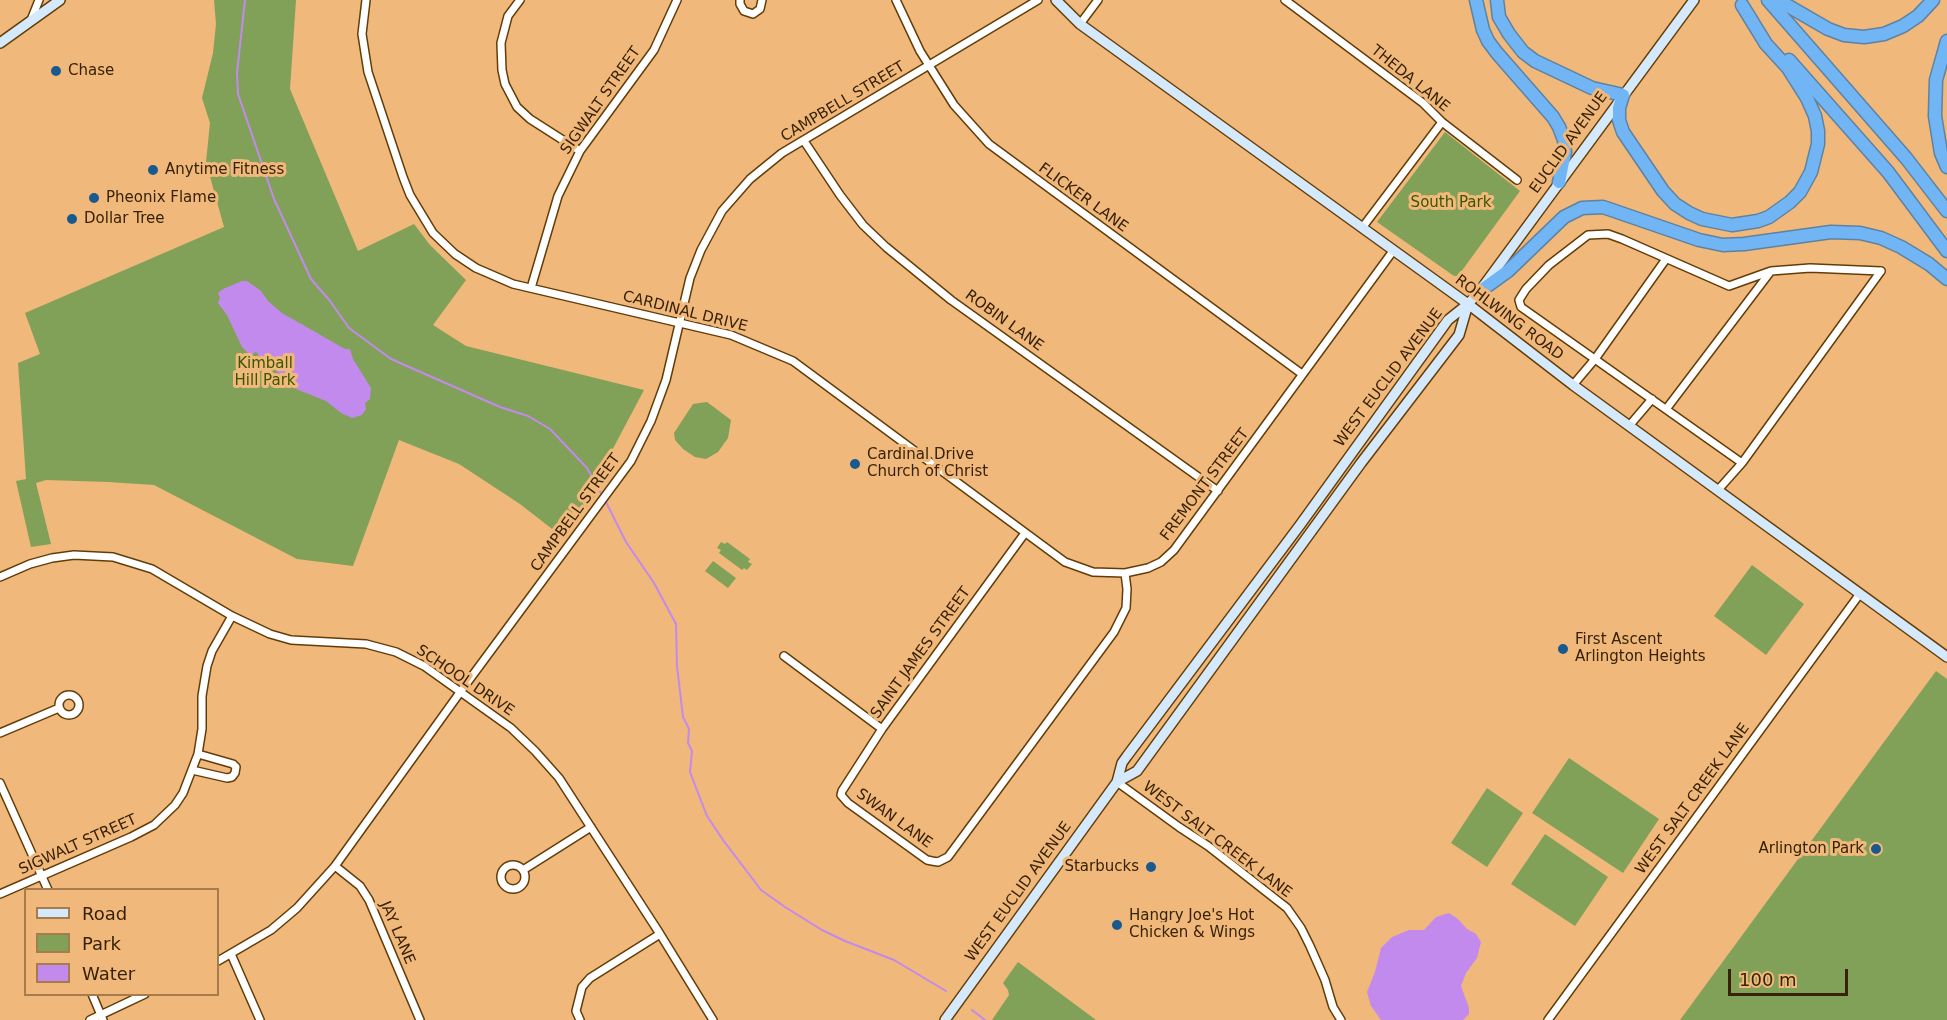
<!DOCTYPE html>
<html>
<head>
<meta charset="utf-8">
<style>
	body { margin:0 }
	#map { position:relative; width:1947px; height:1020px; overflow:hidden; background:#f0b87a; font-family:"DejaVu Sans",sans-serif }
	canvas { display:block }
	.legend { position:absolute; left:24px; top:888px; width:195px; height:108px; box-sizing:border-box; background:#f0b87a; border:2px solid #a67c4c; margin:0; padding:8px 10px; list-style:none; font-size:18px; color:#382207 }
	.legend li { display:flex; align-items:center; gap:12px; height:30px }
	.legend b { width:30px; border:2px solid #a67c4c }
	.scale { position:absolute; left:1728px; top:969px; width:120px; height:27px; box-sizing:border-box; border:3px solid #382207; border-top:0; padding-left:8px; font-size:18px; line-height:21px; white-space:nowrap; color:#382207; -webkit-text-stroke:4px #f0b87a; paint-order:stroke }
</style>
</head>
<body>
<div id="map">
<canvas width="1947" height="1020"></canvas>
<ul class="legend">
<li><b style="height:8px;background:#d5e9fc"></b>Road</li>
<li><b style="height:16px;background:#80a157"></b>Park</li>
<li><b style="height:16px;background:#c28aed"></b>Water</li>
</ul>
<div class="scale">100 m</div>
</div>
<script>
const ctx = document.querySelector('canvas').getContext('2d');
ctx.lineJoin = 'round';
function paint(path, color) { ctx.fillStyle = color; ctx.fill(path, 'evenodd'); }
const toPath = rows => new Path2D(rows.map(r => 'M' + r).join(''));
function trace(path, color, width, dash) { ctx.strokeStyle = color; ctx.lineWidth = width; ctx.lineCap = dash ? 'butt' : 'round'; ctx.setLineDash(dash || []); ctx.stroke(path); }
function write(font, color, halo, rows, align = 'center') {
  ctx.font = font + ' "DejaVu Sans",sans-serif'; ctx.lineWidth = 6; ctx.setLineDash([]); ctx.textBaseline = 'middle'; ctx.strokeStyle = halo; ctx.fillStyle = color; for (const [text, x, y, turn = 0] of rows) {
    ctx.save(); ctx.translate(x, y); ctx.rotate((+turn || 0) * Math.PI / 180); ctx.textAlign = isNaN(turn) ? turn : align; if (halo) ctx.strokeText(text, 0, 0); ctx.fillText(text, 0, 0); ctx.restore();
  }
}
const green = toPath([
	[214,0,296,0,290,89,358,251,414,224,430,245,466,280,433,325,466,346,644,390,608,458,610,476,587,507,576,508,556,532,520,504,459,464,399,440,353,566,297,559,154,485,108,482,46,480,36,483,51,544,31,547,16,481,26,479,18,363,40,354,25,313,224,227,206,162,210,123,202,98,213,53,216,24],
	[1445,132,1520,191,1458,276,1454,276,1377,222],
	[707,402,731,420,728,438,718,452,706,459,695,457,683,449,675,440,674,433,693,404],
	[721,542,725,544,727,542,750,559,748,562,752,564,747,570,744,568,742,570,719,553,721,550,717,548],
	[713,561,736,578,728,588,705,571],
	[1752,565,1804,604,1766,655,1714,616],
	[1936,671,1947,679,1947,1020,1680,1020],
	[1569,758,1659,819,1623,873,1532,813],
	[1487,788,1523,813,1487,867,1451,843],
	[1545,834,1608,877,1575,926,1511,884],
	[1018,962,1096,1020,992,1020,1009,995,1008,990,1003,983]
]);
const water = toPath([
	[242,281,247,281,261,291,268,301,282,313,345,349,350,349,353,359,371,388,370,399,365,403,366,409,362,415,352,418,341,413,326,401,296,389,272,367,258,359,258,353,255,352,251,356,242,347,227,315,218,303,220,298,218,293,223,289],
	[1449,913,1458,919,1467,929,1476,934,1481,942,1477,958,1466,973,1461,986,1469,1008,1469,1014,1463,1020,1381,1020,1371,1006,1367,992,1375,972,1381,948,1392,937,1409,930,1424,930,1436,917]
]);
const stream = toPath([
	[245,0,237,73,238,94,274,199,311,279,330,301,349,328,391,359,500,407,528,416,550,429,587,468,602,495],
	[605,500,626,542,654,583,676,624,677,666,683,717,689,729,688,743,692,751,690,772,707,816,723,840,761,890,785,907,822,930,845,941,894,960,946,991],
	[972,1010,985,1020]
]);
const street = toPath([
	[366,0,362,34,368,72,403,177,410,195,433,233,455,254,476,268,513,284,731,335,793,361,1065,562,1093,572,1125,573],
	[520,0,508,16,501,43,502,70,505,84,517,107,530,119,580,151],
	[740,0,740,4,744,11,753,14,760,9,762,0],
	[896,0,920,51,954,105,989,144,1302,374],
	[1285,0,1423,103,1442,122,1517,180],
	[31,20,39,0],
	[1080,24,1098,0],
	[804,141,840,195,863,225,886,247,951,300,1218,491],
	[1362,228,1442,122],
	[531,288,558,196,580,151,654,50,677,0],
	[1573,385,1595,359,1666,259],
	[1667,408,1771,271,1810,268,1881,271],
	[1629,426,1652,399],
	[1742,463,1521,307,1519,300,1526,289,1549,265,1588,235,1608,234,1622,239,1729,286,1771,271],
	[1718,490,1742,463,1881,271],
	[1025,533,882,729,842,791,841,795,848,803,927,860,932,861,938,862,948,857,1114,632,1126,608,1127,589,1125,573,1148,568,1161,562,1174,550,1393,251],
	[0,577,30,564,52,558,74,555,113,557,152,569,232,616,270,634,291,640,366,644,396,652,424,666,511,728,535,751,559,778,660,934,713,1020],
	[784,656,882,729],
	'59 705a10 10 0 1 1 20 0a10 10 0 1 1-20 0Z',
	[0,733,59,708],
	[192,770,227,778,232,777,235,773,236,767,233,764,198,754],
	[1117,782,1179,827,1208,846,1287,908,1301,928,1310,946,1325,980,1333,1007,1341,1020],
	[0,783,48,890],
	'501 877a12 12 0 1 1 24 0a12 12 0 1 1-24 0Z',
	[335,866,360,886,369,900,420,1020],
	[523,870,591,827],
	[0,894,131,837,154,825,175,805,183,793,198,754,202,729,202,696,207,666,212,651,232,616],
	[231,954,260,1020],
	[218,961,271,930,297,908,335,866,461,691,631,461,651,421,666,380,690,278,701,250,722,211,750,179,782,153,1038,0],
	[92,994,103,1020],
	[90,1020,145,994],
	[580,1020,576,1011,582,987,590,978,660,934],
	[1548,1020,1859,595]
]);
const secondary = toPath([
	[1056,0,1080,24,1468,304,1573,385,1947,657],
	[0,43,60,0],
	[1117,782,1137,771,1361,463,1459,335,1468,304],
	[945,1020,1117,782,1122,763,1127,756,1300,525,1448,320,1468,304,1479,292,1694,0]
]);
const highway = toPath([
	[1476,0,1483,30,1488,41,1497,53,1553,117,1559,127,1564,140,1565,152,1559,182],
	[1497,0,1499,17,1509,34,1523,52,1535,61,1592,88,1623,95,1619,108,1619,120,1623,132,1663,191,1675,204,1689,213,1702,219,1732,225,1758,221,1769,217,1790,202,1800,192,1811,172,1818,144,1818,131,1815,116,1807,98,1788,68,1766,44,1742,5],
	[1768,0,1906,158,1947,211],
	[1778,0,1828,29,1844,35,1864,37,1884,34,1903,26,1918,16,1933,0],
	[1947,41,1936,80,1935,116,1941,153,1947,167],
	[1789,60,1888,172,1947,251],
	[1479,292,1508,271,1564,217,1582,208,1603,207,1699,240,1723,245,1744,244,1831,232,1860,233,1881,238,1901,247,1929,264,1947,279]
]);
const markers = [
	[56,71,6,"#19598e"],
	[153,170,6,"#19598e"],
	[94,198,6,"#19598e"],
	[72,219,6,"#19598e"],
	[855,464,6,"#19598e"],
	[1563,649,6,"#19598e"],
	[1876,849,6,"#19598e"],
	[1151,867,6,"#19598e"],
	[1117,925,6,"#19598e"]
];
const poiNames = [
	["Chase",68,71],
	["Anytime Fitness",165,170],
	["Pheonix Flame",106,198],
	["Dollar Tree",84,219],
	["Cardinal Drive",867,455],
	["Church of Christ",867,472],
	["First Ascent",1575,640],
	["Arlington Heights",1575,657],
	["Arlington Park",1864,849,"right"],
	["Starbucks",1139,867,"right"],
	["Hangry Joe's Hot",1129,916],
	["Chicken & Wings",1129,933]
];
const streetNames = [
	["THEDA LANE",1410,79,39],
	["SIGWALT STREET",601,101,-55],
	["CAMPBELL STREET",843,102,-31],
	["EUCLID AVENUE",1569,143,-54],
	["FLICKER LANE",1083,198,36],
	["CARDINAL DRIVE",685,312,14],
	["ROHLWING ROAD",1509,318,37],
	["ROBIN LANE",1004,321,36],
	["WEST EUCLID AVENUE",1389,378,-53],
	["FREMONT STREET",1205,485,-53],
	["CAMPBELL STREET",576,513,-54],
	["SAINT JAMES STREET",921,653,-54],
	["SCHOOL DRIVE",465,681,34],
	["WEST SALT CREEK LANE",1693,799,-54],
	["SWAN LANE",894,819,36],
	["WEST SALT CREEK LANE",1217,840,37],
	["SIGWALT STREET",78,845,-24],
	["WEST EUCLID AVENUE",1019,892,-54],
	["JAY LANE",397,933,67]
];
const parkNames = [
	["South Park",1451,203],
	["Kimball",265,364],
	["Hill Park",265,381]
];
paint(green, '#80a157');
paint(water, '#c28aed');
trace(stream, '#c28aed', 2);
trace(street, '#633d08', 10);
trace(secondary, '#633d08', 12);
trace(highway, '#5e82a2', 15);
trace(street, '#fff', 7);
trace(secondary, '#d5e9fc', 9);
trace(highway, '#72b5f5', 12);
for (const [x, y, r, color] of markers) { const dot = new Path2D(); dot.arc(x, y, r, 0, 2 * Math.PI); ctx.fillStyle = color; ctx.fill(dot); trace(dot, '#f0b87a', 2); }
write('15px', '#382207', '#f0b87a', poiNames, 'left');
write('15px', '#382207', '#f0b87a', streetNames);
write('15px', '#395602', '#f0b87a', parkNames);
</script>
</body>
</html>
